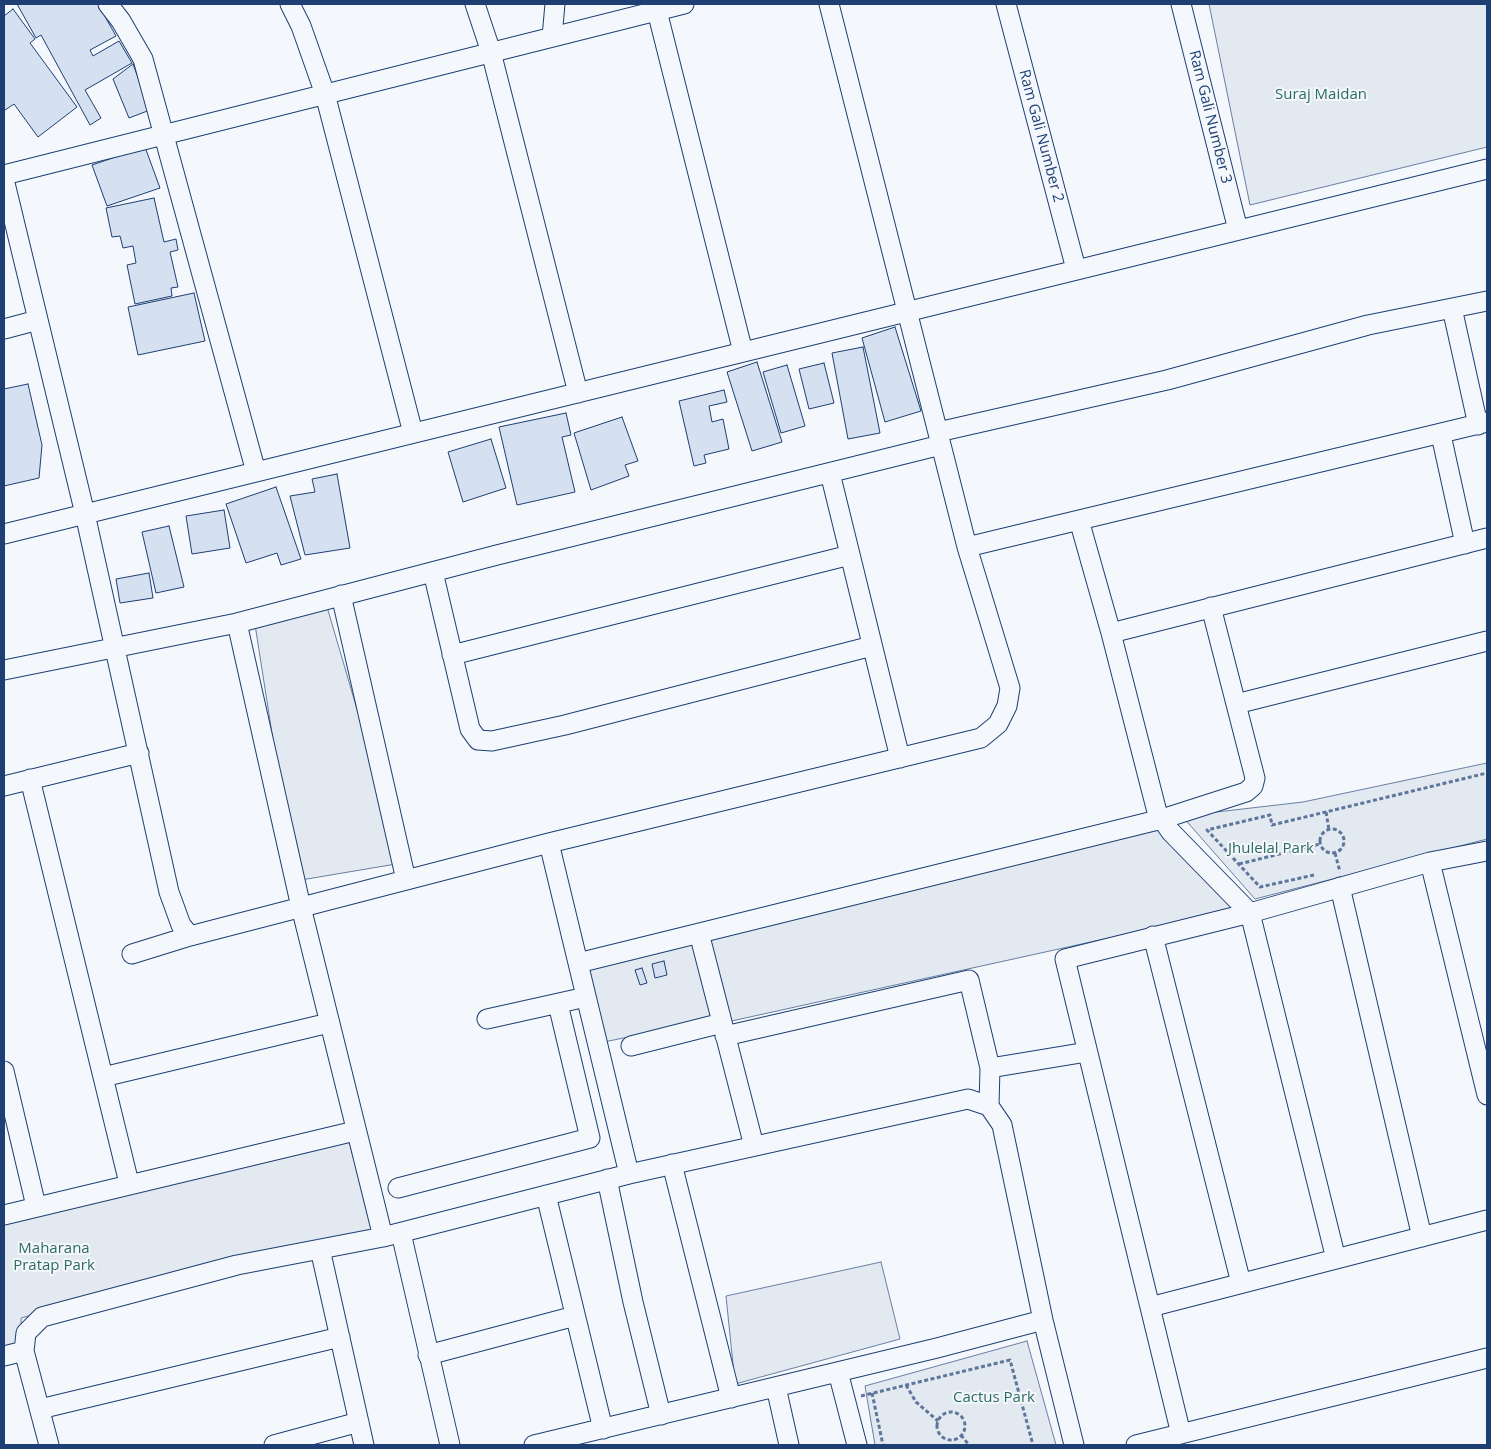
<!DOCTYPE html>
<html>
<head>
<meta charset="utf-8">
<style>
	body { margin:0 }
	#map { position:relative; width:1491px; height:1449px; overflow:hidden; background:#f4f7fb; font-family:"Open Sans",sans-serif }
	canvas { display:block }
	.frame { position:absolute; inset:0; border:5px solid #1d3f73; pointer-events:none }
</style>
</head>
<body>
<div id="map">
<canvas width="1491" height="1449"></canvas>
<div class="frame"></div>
</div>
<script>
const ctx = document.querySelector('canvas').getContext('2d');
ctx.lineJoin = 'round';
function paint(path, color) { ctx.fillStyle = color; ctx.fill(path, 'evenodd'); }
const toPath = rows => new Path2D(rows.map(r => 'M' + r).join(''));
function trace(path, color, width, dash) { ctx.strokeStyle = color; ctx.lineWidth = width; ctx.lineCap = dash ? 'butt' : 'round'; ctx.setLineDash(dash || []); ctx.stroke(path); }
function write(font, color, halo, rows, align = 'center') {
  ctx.font = font + ' "Open Sans",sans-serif'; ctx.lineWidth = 4; ctx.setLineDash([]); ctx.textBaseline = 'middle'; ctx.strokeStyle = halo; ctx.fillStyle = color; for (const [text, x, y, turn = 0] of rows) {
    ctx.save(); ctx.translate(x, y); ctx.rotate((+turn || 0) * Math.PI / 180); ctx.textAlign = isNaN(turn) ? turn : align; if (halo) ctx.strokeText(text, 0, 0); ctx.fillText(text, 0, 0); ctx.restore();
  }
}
const green = toPath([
	[1209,4,1487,4,1487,147,1250,205,1209,4],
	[325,600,402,863,295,881,254,618,325,600],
	[1487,763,1487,839,1255,899,1182,816,1303,802,1487,763],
	[1160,827,1236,910,727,1022,716,1019,604,1042,589,968,1160,827],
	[348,1137,373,1232,87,1300,21,1318,22,1351,4,1354,4,1219,348,1137],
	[881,1262,900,1339,735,1384,726,1296,881,1262],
	[1027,1341,1056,1445,875,1445,865,1386,1027,1341]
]);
const building = toPath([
	[17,4,98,4,116,36,90,50,93,56,119,41,132,63,85,90,101,118,90,125,41,35,36,38,17,4],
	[13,9,35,39,30,43,77,107,38,137,14,104,5,110,4,108,4,16,13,9],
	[133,64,150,110,129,118,113,79,133,64],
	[145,147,160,188,107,206,92,165,145,147],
	[154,198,164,242,176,239,178,250,170,252,178,287,171,288,172,296,135,304,127,265,136,263,133,246,123,248,120,236,112,237,106,208,154,198],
	[194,293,205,341,138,355,128,307,194,293],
	[895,327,921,411,885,422,862,338,895,327],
	[863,347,880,433,848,439,832,353,863,347],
	[757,362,782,442,752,451,727,372,757,362],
	[824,363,834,403,809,409,799,369,824,363],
	[787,365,805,426,781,433,763,372,787,365],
	[28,384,42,445,39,478,4,486,4,389,28,384],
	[724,390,727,402,709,406,712,422,723,419,729,449,704,455,706,463,694,466,679,401,724,390],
	[566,413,571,435,562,437,575,492,517,505,499,427,566,413],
	[622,417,638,461,625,465,629,476,591,490,574,433,622,417],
	[491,439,506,488,463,502,448,452,491,439],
	[337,474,350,548,305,555,290,496,315,492,312,479,337,474],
	[276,487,301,559,281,565,277,553,246,563,226,504,276,487],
	[224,510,230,548,192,554,186,516,224,510],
	[169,526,184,587,156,593,142,532,169,526],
	[149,573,153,598,120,603,116,579,149,573],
	[664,961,667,975,655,978,652,964,664,961],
	[642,968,647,983,640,985,635,970,642,968]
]);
const path = toPath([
	[1326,812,1329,830],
	'1320 841a12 12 0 1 1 24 0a12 12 0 1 1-24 0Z',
	[1335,853,1340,872],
	[1239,864,1320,844],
	[1314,875,1260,887,1207,830,1270,815,1272,825,1487,773],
	[906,1385,916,1402,938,1421],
	[872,1393,883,1445],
	[861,1396,1010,1360,1033,1445],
	'937 1426a14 14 0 1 1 28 0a14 14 0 1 1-28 0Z',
	[961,1435,969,1445]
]);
const minor = toPath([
	[108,4,121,21,143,59,256,472],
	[290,4,301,26,325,94,413,433],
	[475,4,491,52,578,393],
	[1006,4,1076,269],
	[1181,4,1238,230],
	[657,11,743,352],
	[552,37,555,4],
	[4,175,684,4],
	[4,179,85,514,169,892,181,925,190,936],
	[1452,308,1478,425],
	[4,329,38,320],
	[938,432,1167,380,1368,325,1487,301],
	[1441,435,1465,544],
	[830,473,900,758],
	[1079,520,1111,633,1157,812,1171,832,1250,913,1336,1259],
	[4,534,1487,169],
	[967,547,1487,422],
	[433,572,470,729,478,740,492,741,565,725,872,646],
	[341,595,406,880],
	[237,623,301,907,383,1237],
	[1111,633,1487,538],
	[452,655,850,555],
	[4,670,237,623,497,555,941,445],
	[1236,704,1487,641],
	[30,779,129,1183],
	[4,786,139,753],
	[549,843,629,1174],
	[1430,862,1487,1095],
	[1340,887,1422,1237],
	[699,933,754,1146],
	[1153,936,1241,1283],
	[132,954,190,936,549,843,981,738,998,724,1007,706,1010,688,967,547,829,4],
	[578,963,1162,819,1246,792,1253,786,1255,778,1211,607],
	[487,1019,586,997],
	[725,1036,969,980,990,1068,989,1106],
	[631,1046,722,1023],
	[990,1068,1087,1052],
	[4,1071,36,1206],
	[103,1077,329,1023],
	[672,1164,731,1398],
	[607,1179,633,1302,661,1415],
	[398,1188,590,1138,558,1004],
	[546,1195,603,1429],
	[4,1215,355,1131],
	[401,1233,450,1445],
	[320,1249,364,1445],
	[1150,1307,1487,1220],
	[428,1355,575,1316],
	[4,1356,24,1351],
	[838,1372,857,1445],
	[776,1387,789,1445],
	[40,1409,340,1337],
	[1181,1434,1065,959,1250,913,1430,862,1487,851],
	[49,1445,24,1351,26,1333,42,1317,237,1265,383,1237,629,1174,968,1099,989,1106,1002,1125,1043,1320,1074,1445],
	[274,1445,359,1422],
	[534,1445,937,1348,1043,1320],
	[1136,1445,1487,1358]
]);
const parkNames = [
	["Suraj Maidan",1321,95],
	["Jhulelal Park",1271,849],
	["Maharana",54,1249],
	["Pratap Park",54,1266],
	["Cactus Park",994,1398]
];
const streetNames = [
	["Ram Gali Number 3",1210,117,76],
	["Ram Gali Number 2",1041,136,75]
];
paint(green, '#e3e9f0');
trace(green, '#687fa3', 1);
paint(building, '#d5e0f0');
trace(building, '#1d3f73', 1);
trace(minor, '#1d3f73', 21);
trace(path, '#5e769c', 3, [4, 2.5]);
trace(minor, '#f4f7fb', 19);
write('15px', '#2c6c60', '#f4f7fb', parkNames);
write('15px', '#1d3f73', '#f4f7fb', streetNames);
</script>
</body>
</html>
